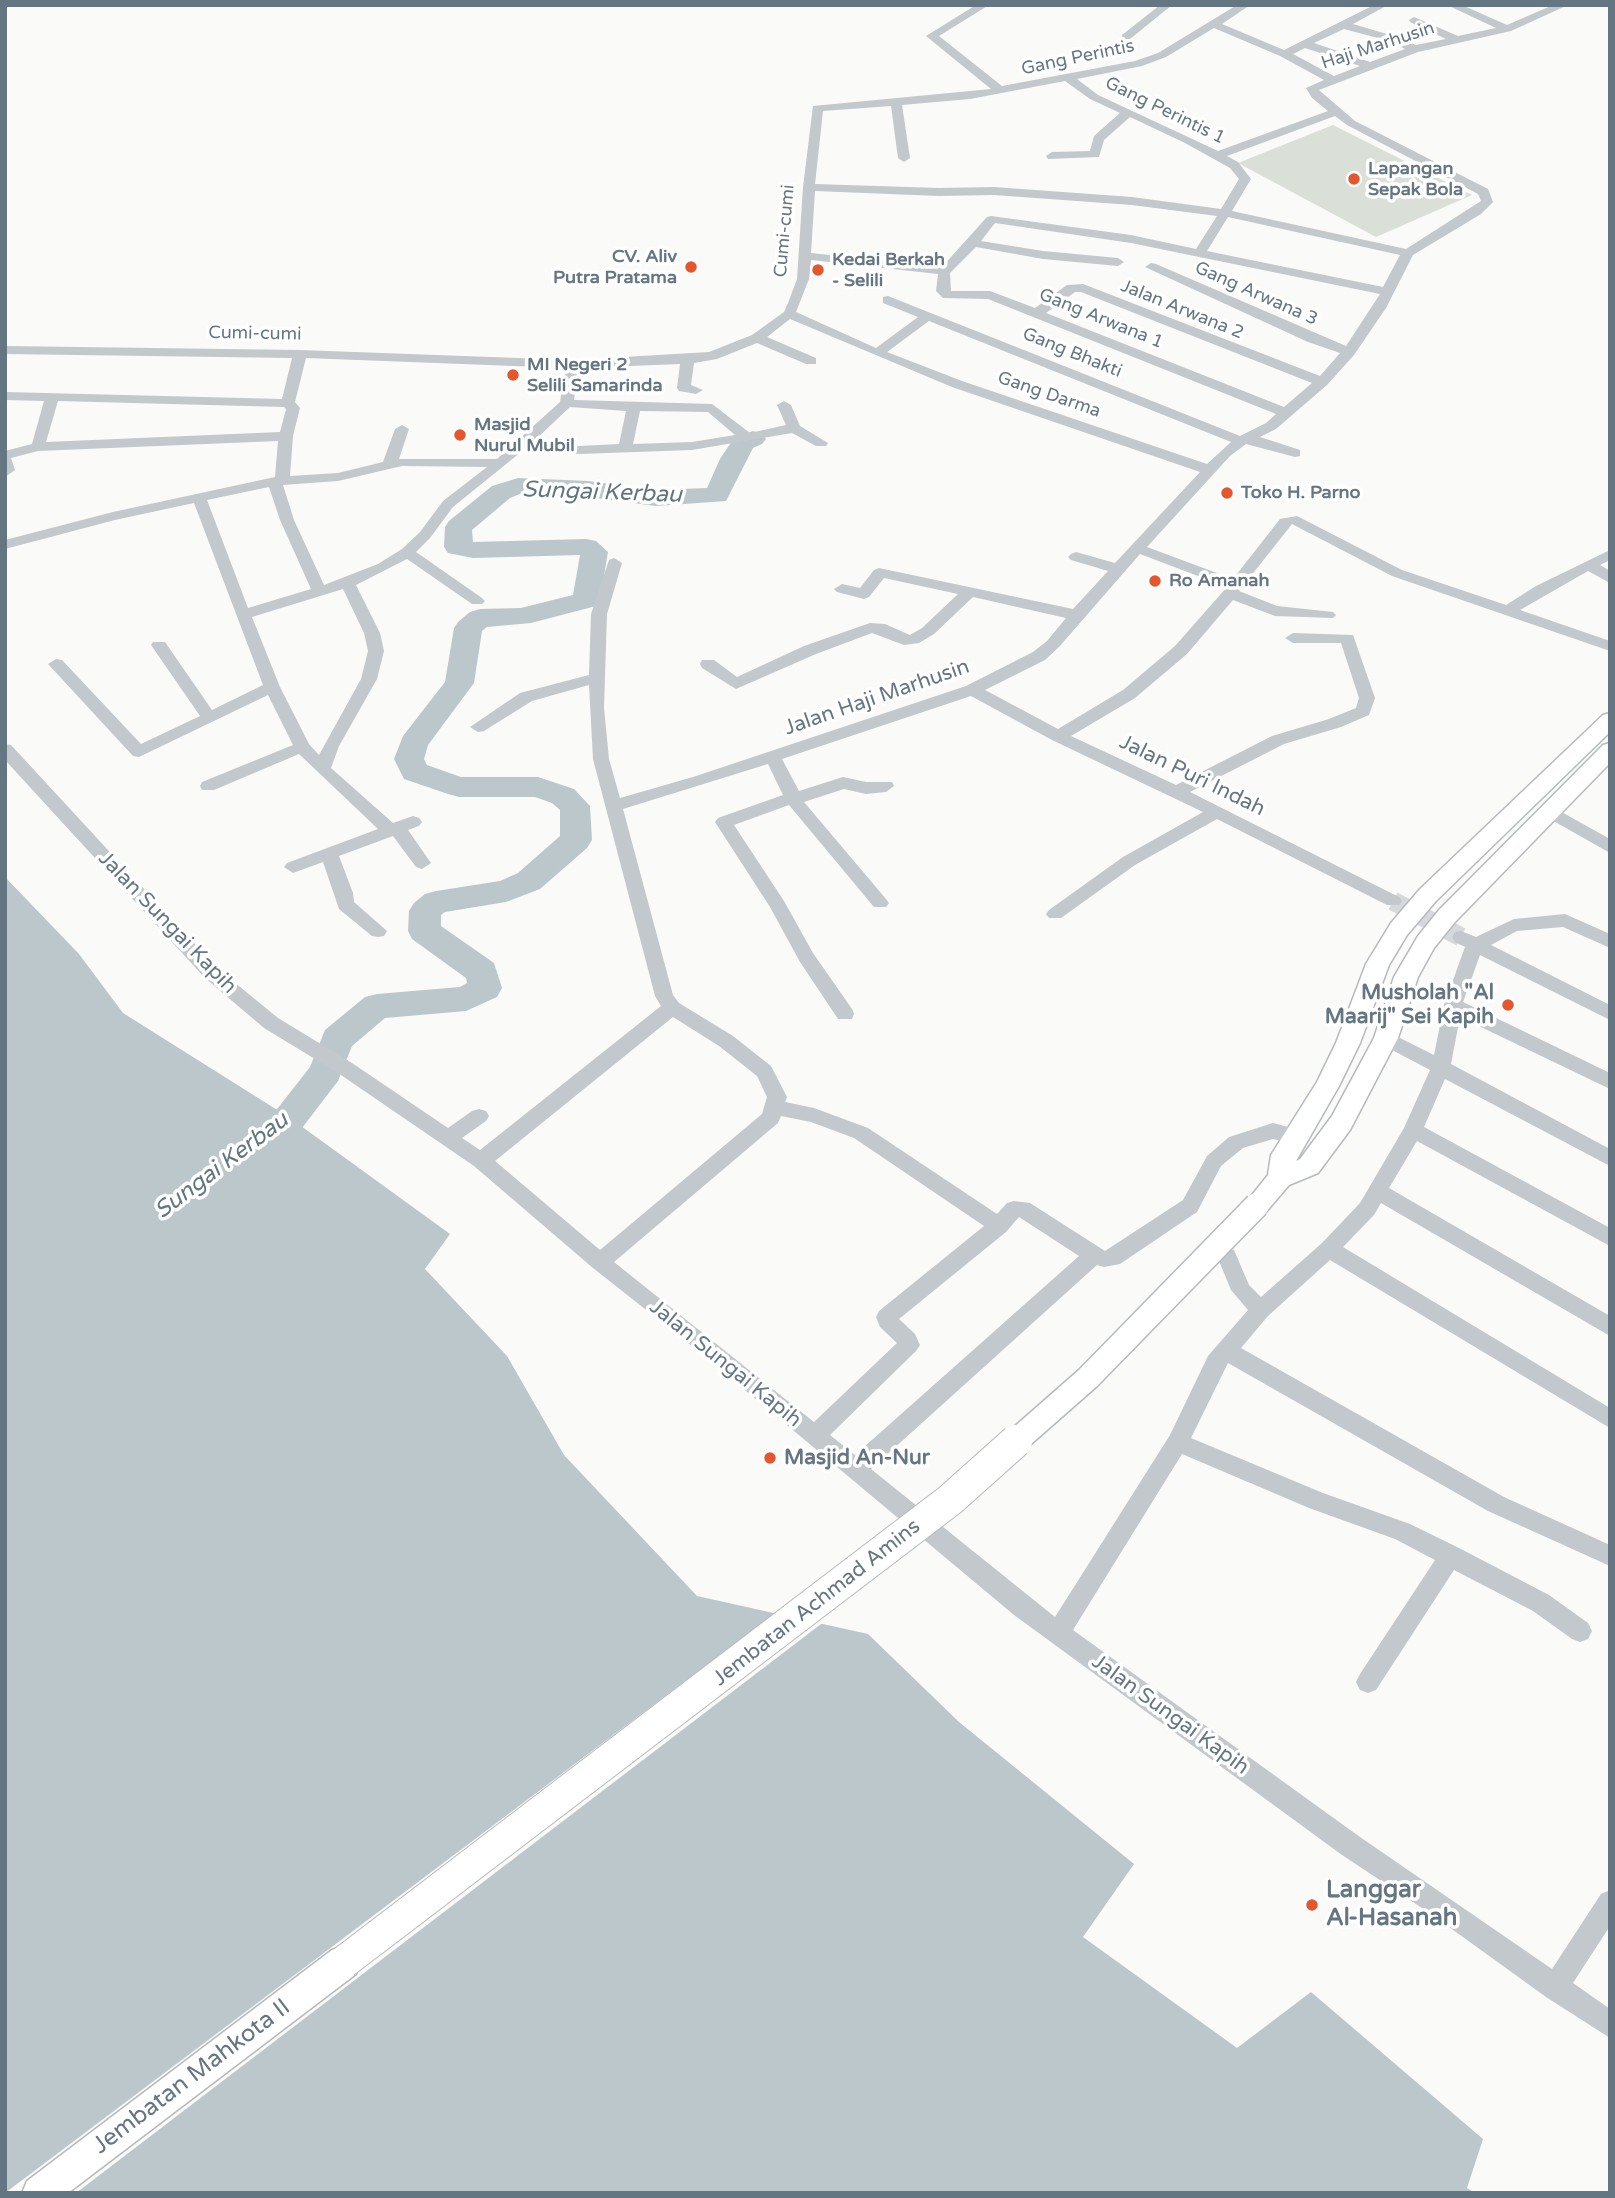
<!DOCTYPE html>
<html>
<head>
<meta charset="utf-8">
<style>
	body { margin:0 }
	#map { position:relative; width:1615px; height:2198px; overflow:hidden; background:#fafaf8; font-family:"Varela Round",sans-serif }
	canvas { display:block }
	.frame { position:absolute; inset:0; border:7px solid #657683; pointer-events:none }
</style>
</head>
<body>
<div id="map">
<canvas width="1615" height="2198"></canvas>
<div class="frame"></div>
</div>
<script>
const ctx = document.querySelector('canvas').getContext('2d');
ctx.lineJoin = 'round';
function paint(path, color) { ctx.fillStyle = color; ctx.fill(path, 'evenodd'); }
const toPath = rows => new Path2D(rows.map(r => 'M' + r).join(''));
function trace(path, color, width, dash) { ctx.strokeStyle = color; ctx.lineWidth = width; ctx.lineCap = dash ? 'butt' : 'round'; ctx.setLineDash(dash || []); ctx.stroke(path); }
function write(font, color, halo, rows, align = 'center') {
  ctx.font = font + ' "Varela Round",sans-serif'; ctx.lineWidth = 7; ctx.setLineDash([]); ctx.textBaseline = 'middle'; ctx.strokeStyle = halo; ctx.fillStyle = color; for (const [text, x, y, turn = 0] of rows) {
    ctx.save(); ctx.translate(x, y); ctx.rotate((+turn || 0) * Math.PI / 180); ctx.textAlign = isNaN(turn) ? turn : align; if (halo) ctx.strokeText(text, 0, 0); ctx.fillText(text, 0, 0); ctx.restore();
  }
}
const green = toPath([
	[1333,125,1472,195,1376,237,1238,163]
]);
const water = toPath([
	[5,877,79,954,123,1013,290,1118,450,1234,425,1269,507,1356,564,1455,697,1596,868,1634,959,1722,1134,1864,1083,1937,1237,2048,1311,1992,1483,2139,1467,2188,1475,2193,5,2193]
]);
const pier = toPath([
	[778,1611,825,1621,76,2193,5,2193]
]);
const river = toPath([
	[753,431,762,434,766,439,762,444,753,448,726,501,656,506,588,497,520,494,510,498,472,530,473,542,586,539,596,541,608,552,600,600,596,606,531,623,487,627,482,631,474,683,428,745,424,759,427,765,461,777,538,777,574,789,590,806,592,840,587,848,540,889,506,902,445,912,441,915,441,926,494,963,502,988,497,997,466,1011,385,1018,352,1046,338,1081,302,1128,264,1157,251,1161,238,1157,233,1147,238,1137,278,1108,310,1067,325,1030,365,997,377,994,460,987,467,983,466,978,412,939,408,931,409,911,414,903,425,894,436,891,500,881,518,873,560,836,560,810,552,803,535,797,459,797,448,794,404,779,394,759,403,736,445,682,454,628,458,622,470,612,480,609,521,608,573,595,580,555,473,558,448,553,444,547,445,527,449,521,492,486,518,478,588,481,656,490,707,488,720,459,734,438,753,431]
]);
const minorTunnel = toPath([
	[1393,901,1461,937]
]);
const minor = toPath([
	[976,5,989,5,939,36,1002,86,1135,61,1158,53,1237,5,1250,5,1222,24,1284,50,1374,5,1388,5,1353,24,1397,37,1416,45,1446,39,1410,22,1409,20,1414,17,1458,36,1496,28,1447,5,1462,5,1507,25,1553,5,1568,5,1511,31,1418,52,1319,90,1355,121,1488,189,1493,202,1481,214,1413,255,1386,308,1354,355,1327,385,1276,429,1260,437,1300,450,1300,456,1295,457,1246,444,1230,456,1147,547,1233,579,1280,519,1297,516,1402,570,1506,605,1536,586,1610,550,1610,560,1600,565,1610,571,1610,583,1588,571,1520,610,1610,641,1610,651,1392,576,1292,524,1239,591,1277,606,1333,612,1336,615,1333,618,1275,616,1233,600,1187,654,1135,698,1071,736,1176,785,1272,736,1329,719,1356,708,1359,698,1341,643,1293,643,1285,638,1293,633,1353,635,1375,698,1369,715,1341,727,1284,744,1190,792,1399,897,1402,901,1399,905,1387,905,1217,819,1135,865,1061,918,1049,918,1046,914,1049,910,1123,857,1203,812,1052,740,971,696,782,759,799,791,843,777,866,782,892,782,894,786,886,792,866,794,844,789,804,802,886,899,889,903,886,907,874,907,789,805,734,825,784,901,813,953,852,1009,854,1014,852,1019,838,1019,800,962,770,907,715,822,718,818,783,795,768,764,623,809,673,995,679,1003,733,1036,771,1066,787,1097,785,1102,814,1108,868,1128,997,1214,1007,1203,1014,1201,1030,1203,1105,1251,1183,1200,1207,1156,1229,1137,1273,1123,1303,1131,1306,1136,1303,1141,1296,1144,1273,1139,1243,1148,1221,1166,1197,1212,1120,1264,1104,1267,1097,1265,871,1469,1055,1617,1170,1435,1208,1356,1248,1310,1231,1290,1217,1256,1220,1250,1227,1248,1234,1250,1249,1285,1261,1297,1322,1243,1360,1203,1404,1128,1430,1070,1379,1043,1377,1038,1379,1033,1386,1031,1434,1055,1444,1005,1465,947,1455,942,1452,937,1455,932,1461,931,1476,937,1514,919,1565,914,1610,934,1610,948,1563,927,1517,931,1491,945,1610,1005,1610,1020,1480,955,1463,1002,1610,1073,1610,1089,1460,1017,1451,1064,1610,1149,1610,1166,1445,1079,1424,1127,1610,1228,1610,1246,1417,1141,1389,1188,1610,1316,1610,1336,1381,1203,1374,1215,1343,1247,1610,1408,1610,1428,1330,1260,1268,1316,1241,1348,1504,1497,1610,1545,1610,1566,1488,1511,1228,1363,1191,1438,1323,1493,1410,1524,1459,1548,1549,1595,1588,1623,1592,1631,1588,1639,1580,1642,1572,1639,1533,1611,1454,1570,1376,1690,1368,1693,1360,1690,1356,1682,1360,1674,1435,1560,1395,1539,1309,1508,1182,1454,1073,1630,1360,1837,1552,1969,1601,1894,1610,1890,1610,1926,1573,1983,1610,2009,1610,2038,1546,1997,1431,1914,1342,1855,1014,1615,702,1354,593,1268,474,1166,338,1073,264,1028,205,978,5,760,5,744,11,745,217,968,278,1018,352,1063,448,1128,472,1111,479,1109,486,1111,489,1116,486,1121,462,1138,480,1150,661,1006,655,996,593,759,589,685,532,701,484,731,478,732,470,727,520,693,589,675,591,614,609,560,614,558,622,563,607,614,604,708,609,759,620,798,693,777,966,686,1033,652,1047,641,1066,618,973,597,934,634,919,643,904,645,872,633,816,654,736,689,702,668,700,664,702,660,714,660,737,677,804,646,870,623,885,624,910,635,922,628,958,594,884,578,869,597,864,599,837,592,834,589,842,584,860,588,874,570,879,568,1073,609,1108,571,1071,560,1068,557,1071,554,1076,552,1115,563,1200,472,952,387,790,319,767,337,816,358,816,364,806,364,757,343,717,359,694,363,691,385,703,390,696,394,679,391,677,388,680,364,579,368,574,400,712,404,750,433,786,425,777,405,784,401,791,405,800,426,828,443,826,446,816,446,792,433,692,450,579,454,526,448,453,507,430,538,416,552,482,598,485,601,482,604,472,604,407,559,356,585,380,633,384,651,377,679,339,746,331,768,393,823,413,816,419,818,422,822,419,826,408,830,431,863,422,869,416,867,393,836,339,856,353,893,354,902,387,931,384,936,378,937,372,936,339,909,323,862,293,873,284,867,287,863,378,829,299,754,214,790,202,790,200,786,202,782,293,745,268,695,139,757,133,756,48,664,56,659,62,660,141,744,200,716,151,645,153,642,165,642,212,710,263,685,194,503,115,520,5,549,5,540,113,512,275,477,278,441,38,451,11,458,15,470,5,477,5,451,32,444,44,401,5,400,5,392,282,399,292,358,5,354,5,346,300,350,573,360,709,352,752,335,784,312,788,303,797,279,803,187,813,106,991,89,926,36,976,5],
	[1214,28,1280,56,1324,80,1306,88,1312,98,1328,111,1218,151,1098,95,1077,79,1142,66,1166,57,1214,28],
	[1344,29,1389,41,1405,49,1370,62,1314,43,1344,29],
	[1305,48,1360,66,1334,76,1293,54,1305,48],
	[1065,81,1090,99,1120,113,1094,136,1090,151,1052,152,1046,156,1048,159,1099,157,1104,140,1130,117,1185,143,1230,168,1239,179,1221,209,1132,197,994,187,939,188,815,184,823,111,891,106,898,158,904,162,910,158,902,105,970,99,1065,81],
	[1335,116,1347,125,1478,194,1481,201,1406,249,1232,211,1251,179,1238,162,1227,156,1335,116],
	[815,191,939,196,994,195,1132,205,1217,216,1196,249,1131,235,991,216,987,217,942,267,811,253,815,191],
	[1228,217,1400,255,1383,287,1207,251,1228,217],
	[995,223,1131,243,1380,294,1346,346,1156,264,1151,263,1145,267,1308,342,1340,353,1320,376,1083,284,1067,285,1035,308,990,291,951,291,950,273,976,247,1043,259,1118,266,1124,262,1118,258,1043,251,981,241,995,223],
	[811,260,938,274,936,291,943,298,988,299,1276,414,1266,423,1240,436,888,296,883,297,883,303,918,317,876,348,796,312,809,279,811,260],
	[1075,292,1081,292,1312,383,1284,407,1046,313,1075,292],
	[929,321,1231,442,1207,464,962,381,887,352,929,321],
	[306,358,566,368,560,402,497,459,399,459,409,429,402,425,395,429,383,462,338,473,290,476,293,436,300,408,295,402,306,358],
	[58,401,284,407,286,409,280,432,46,442,58,401],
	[570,407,626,411,619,444,579,446,535,440,570,407],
	[640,411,708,412,735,435,692,442,633,444,640,411],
	[402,466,487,467,443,501,420,532,402,549,378,564,324,585,294,520,283,485,338,481,402,466],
	[269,487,280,520,311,589,248,608,207,500,269,487],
	[1140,554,1227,587,1175,646,1123,690,1058,729,985,690,1045,660,1059,647,1140,554],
	[343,589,364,633,368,651,361,679,319,755,309,744,280,687,252,617,343,589],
	[673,1017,719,1046,757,1076,767,1097,762,1114,600,1250,495,1161,673,1017],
	[781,1116,811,1122,854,1138,984,1226,879,1311,876,1317,880,1327,897,1343,814,1422,614,1262,778,1123,781,1116],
	[1019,1217,1079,1256,855,1455,830,1435,916,1351,920,1345,915,1334,899,1319,1006,1232,1019,1217],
	[1160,5,1172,5,1130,39,1122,39,1122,35,1160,5],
	[1549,805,1610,839,1610,853,1543,815,1540,811,1543,807,1549,805]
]);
const major = toPath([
	[1610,713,1610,732,1436,901,1407,935,1389,965,1360,1043,1339,1086,1296,1161,1300,1159,1332,1116,1374,1038,1394,977,1418,936,1439,910,1603,745,1610,743,1610,763,1455,922,1434,948,1418,977,1398,1038,1350,1130,1318,1173,1289,1185,1266,1212,1257,1215,1248,1212,1244,1205,1268,1175,1271,1155,1317,1082,1336,1043,1366,964,1391,923,1420,889,1603,715,1610,713],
	[344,1946,356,1950,360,1962,356,1974,68,2193,22,2193,27,2181,332,1950,344,1946]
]);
const majorBridgeFar1 = toPath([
	[1014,1443,1088,1378,1257,1205]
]);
const majorBridge = toPath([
	[344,1962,950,1500,1016,1441]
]);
const markers = [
	[1354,179,7,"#e4572e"],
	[691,267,7,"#e4572e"],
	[818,270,7,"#e4572e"],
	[513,375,7,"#e4572e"],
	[460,435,7,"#e4572e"],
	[1227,493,7,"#e4572e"],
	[1155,581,7,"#e4572e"],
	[1508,1005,7,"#e4572e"],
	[770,1458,7,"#e4572e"],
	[1312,1905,7,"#e4572e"]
];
const farStreetnames = [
	["Haji Marhusin",1378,46,-18],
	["Gang Perintis",1078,58,-12],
	["Gang Perintis 1",1165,111,26],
	["Cumi-cumi",785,231,-85],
	["Gang Arwana 3",1256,294,24],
	["Jalan Arwana 2",1182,310,22],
	["Gang Arwana 1",1101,319,22],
	["Cumi-cumi",255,334,1],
	["Gang Bhakti",1072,353,22],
	["Gang Darma",1049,395,19]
];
const farPoinames = [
	["Lapangan",1368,169],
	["Sepak Bola",1368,190],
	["CV. Aliv",677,257,"right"],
	["Putra Pratama",677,278,"right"],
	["Kedai Berkah",832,260],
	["- Selili",832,281],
	["MI Negeri 2",527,365],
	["Selili Samarinda",527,386],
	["Masjid",474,425],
	["Nurul Mubil",474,446],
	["Toko H. Parno",1241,493],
	["Ro Amanah",1169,581]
];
const streetNames = [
	["Jalan Haji Marhusin",877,698,-19],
	["Jalan Puri Indah",1192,776,26],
	["Jalan Sungai Kapih",167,923,46],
	["Jalan Sungai Kapih",725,1364,39],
	["Jembatan Achmad Amins",817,1603,-38],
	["Jalan Sungai Kapih",1170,1715,36]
];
const poiNames = [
	["Musholah \"Al",1494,993],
	["Maarij\" Sei Kapih",1494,1017],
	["Masjid An-Nur",784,1458,"left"]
];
const waterNames = [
	["Sungai Kerbau",602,493,2],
	["Sungai Kerbau",222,1166,-37]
];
const nearPoinames = [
	["Langgar",1326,1891],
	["Al-Hasanah",1326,1919]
];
const nearStreetnames = [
	["Jembatan Mahkota II",192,2077,-37]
];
paint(green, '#dadfd7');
paint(water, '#bbc7cb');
paint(pier, '#fafaf8');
paint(river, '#bbc7cb');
trace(minorTunnel, '#d5d9db', 19, [19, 10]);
trace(major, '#b5babe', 3);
paint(minor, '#c3c8cc');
paint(major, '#fff');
trace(majorBridgeFar1, '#b5babe', 27, []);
trace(majorBridge, '#b5babe', 34, []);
trace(majorBridgeFar1, '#fff', 24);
trace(majorBridge, '#fff', 32);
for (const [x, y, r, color] of markers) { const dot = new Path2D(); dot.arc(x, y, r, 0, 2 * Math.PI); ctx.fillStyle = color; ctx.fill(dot); trace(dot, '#fff', 2.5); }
write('18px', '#657683', '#fff', farStreetnames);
write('bold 18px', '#657683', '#fff', farPoinames, 'left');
write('21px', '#657683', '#fff', streetNames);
write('bold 21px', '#657683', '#fff', poiNames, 'right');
write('italic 23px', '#60757c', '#fff', waterNames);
write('bold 24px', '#657683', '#fff', nearPoinames, 'left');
write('24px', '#657683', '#fff', nearStreetnames);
</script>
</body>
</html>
